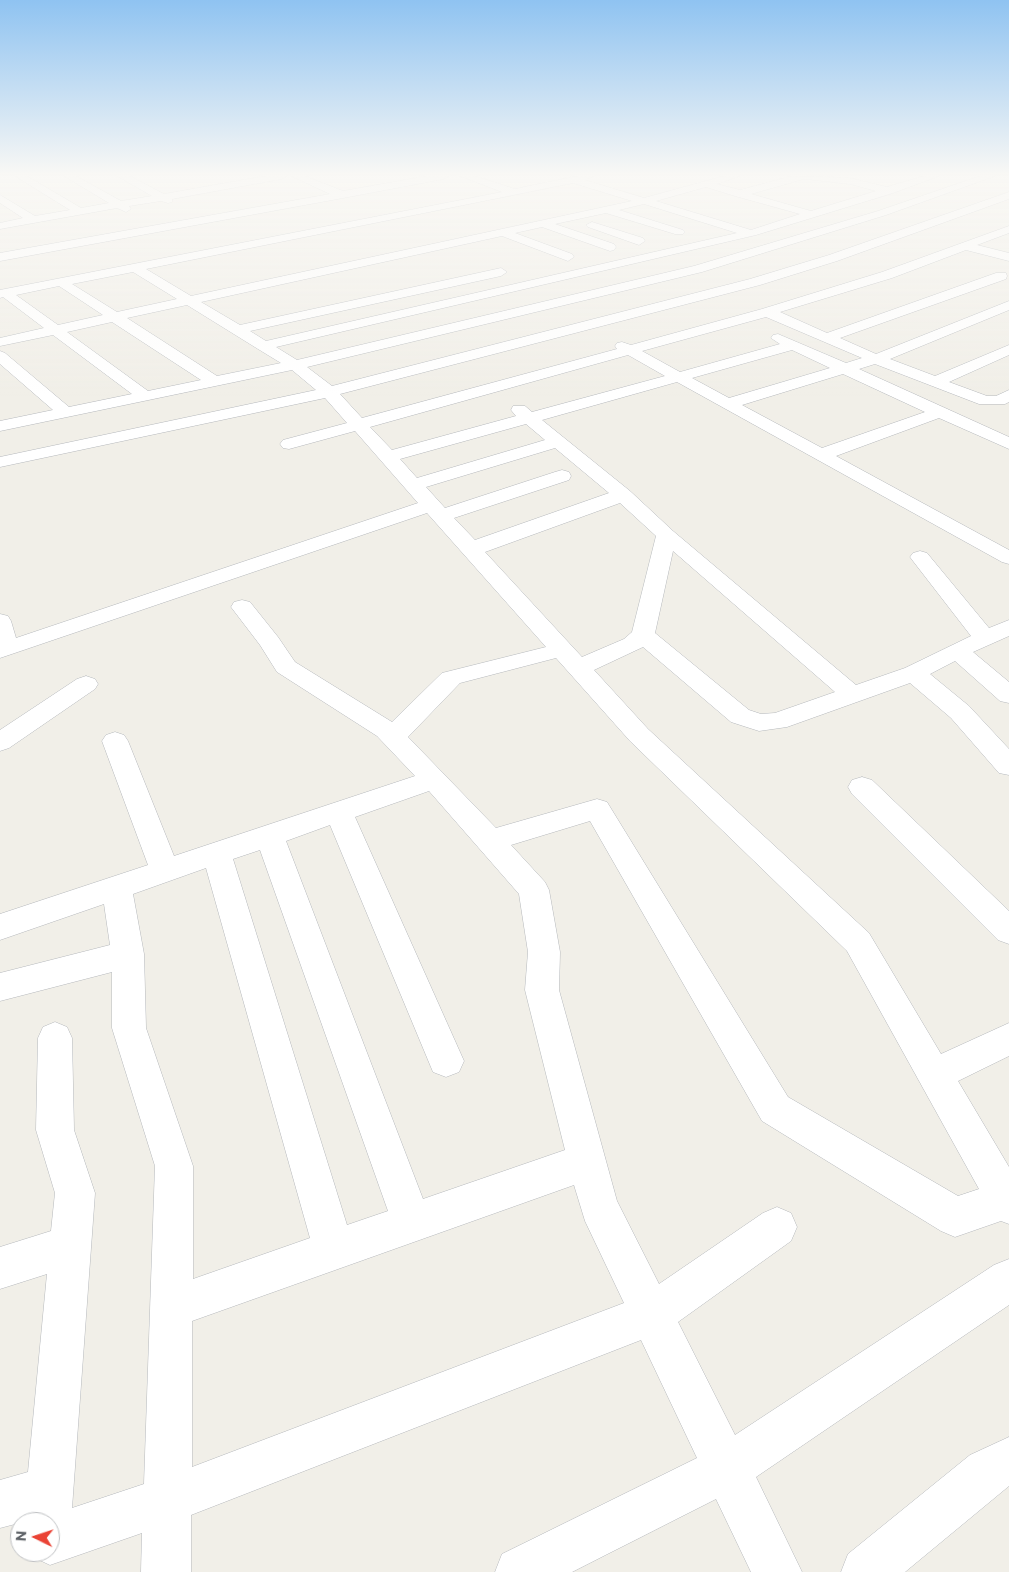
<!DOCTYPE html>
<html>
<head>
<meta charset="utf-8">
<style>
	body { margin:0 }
	#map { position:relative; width:1009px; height:1572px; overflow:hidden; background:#f1efe8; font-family:Commissioner,sans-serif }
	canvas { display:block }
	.north { position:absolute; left:10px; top:1512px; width:50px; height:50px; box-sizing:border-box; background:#fff; border:1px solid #bfc1c3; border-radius:50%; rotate:274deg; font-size:14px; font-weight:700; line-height:20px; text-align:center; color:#5f6368 }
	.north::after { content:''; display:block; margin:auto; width:18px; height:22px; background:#ea4335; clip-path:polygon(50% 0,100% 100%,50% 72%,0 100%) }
</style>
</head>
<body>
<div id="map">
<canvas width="1009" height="1572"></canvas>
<div class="north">N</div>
</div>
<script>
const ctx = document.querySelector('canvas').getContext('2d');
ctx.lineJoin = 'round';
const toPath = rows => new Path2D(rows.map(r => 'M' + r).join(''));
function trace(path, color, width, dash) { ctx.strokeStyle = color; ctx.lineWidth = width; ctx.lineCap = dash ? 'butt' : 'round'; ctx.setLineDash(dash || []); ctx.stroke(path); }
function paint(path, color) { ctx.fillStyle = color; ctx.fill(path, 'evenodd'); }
const minor = toPath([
	[15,176,27,176,81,208,109,203,64,176,76,176,121,201,152,196,117,176,130,176,164,194,265,176,287,176,282,179,172,199,172,202,168,203,161,201,129,206,131,209,126,212,117,208,0,229,0,223,23,218,0,203,0,195,35,216,70,210,15,176],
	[291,176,305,176,343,191,427,176,449,176,444,179,343,198,0,261,0,253,330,194,291,176],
	[460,176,475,176,515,189,577,176,594,176,585,180,644,198,724,176,740,176,717,184,740,190,792,176,850,178,887,187,924,176,939,176,893,193,756,235,276,347,297,360,694,266,878,211,980,176,995,176,886,215,702,272,307,367,332,386,750,279,829,255,1009,192,1009,199,837,261,760,285,340,394,362,418,617,349,615,346,617,343,622,342,631,345,762,309,882,272,1009,226,1009,233,977,245,1009,253,1009,261,966,250,892,278,780,312,827,333,996,273,1006,273,1007,276,1006,279,840,338,876,354,1009,301,1009,310,890,359,935,376,1009,345,1009,355,949,382,987,396,996,396,1009,390,1009,402,1005,404,979,404,875,364,859,369,1009,437,1009,449,939,418,836,456,1009,550,1009,564,1002,562,677,382,542,420,630,491,673,531,856,685,905,668,971,636,913,561,910,557,913,553,920,551,927,553,989,628,1009,620,1009,636,973,652,1009,682,1009,703,1000,701,955,661,930,674,969,706,1009,749,1009,775,999,773,951,718,910,683,787,727,759,731,731,722,643,647,594,670,648,729,869,933,941,1054,1009,1023,1009,1056,958,1081,1009,1167,1009,1224,1001,1221,955,1237,941,1231,762,1121,590,821,511,845,545,882,549,890,560,952,559,990,617,1201,659,1284,763,1213,777,1207,791,1213,797,1227,791,1241,678,1322,735,1435,994,1265,1009,1259,1009,1305,756,1477,802,1572,751,1572,716,1499,572,1572,495,1572,502,1554,697,1458,641,1340,191,1515,191,1572,141,1572,142,1533,50,1565,33,1557,30,1552,50,1552,50,1522,23,1522,0,1528,0,1480,28,1472,47,1274,0,1289,0,1247,51,1231,55,1193,36,1130,38,1038,43,1027,55,1022,67,1027,72,1038,74,1130,95,1193,72,1508,144,1484,155,1166,112,1028,112,972,0,1001,0,973,110,945,104,904,0,940,0,914,148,865,102,741,106,735,115,732,124,735,128,741,174,856,415,776,377,736,277,672,260,645,231,607,234,602,242,600,250,602,278,637,295,662,392,722,442,673,546,647,427,513,0,658,0,614,8,616,11,621,16,638,418,503,355,431,289,449,283,448,280,444,283,440,347,423,325,398,0,467,0,457,316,390,292,370,0,431,0,421,53,410,0,364,0,351,5,353,69,407,132,394,53,335,0,346,0,338,44,328,3,297,0,298,0,290,502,192,460,176],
	[804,179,850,184,876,191,811,211,751,194,804,179],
	[573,183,632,201,191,296,146,269,573,183],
	[706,187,735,196,800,214,751,230,656,201,706,187],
	[644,204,737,233,266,341,250,331,501,276,507,272,501,268,240,325,201,302,502,236,568,261,574,257,572,254,515,233,542,227,610,251,614,250,616,247,614,244,555,224,606,213,675,234,683,234,685,232,683,230,619,210,644,204],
	[133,272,177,299,117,312,72,284,133,272],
	[59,286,103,315,58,325,16,295,59,286],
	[187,305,258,349,281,363,217,376,127,318,187,305],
	[766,317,862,358,846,363,778,334,773,335,771,338,780,344,680,372,642,351,766,317],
	[112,322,201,380,148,391,67,332,112,322],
	[792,350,830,368,729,398,692,378,792,350],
	[628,355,665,376,532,412,525,406,513,406,511,410,516,416,392,450,370,427,628,355],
	[843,374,925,412,822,448,742,405,843,374],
	[526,424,545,440,417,478,400,459,526,424],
	[555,448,609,493,475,540,454,518,569,480,571,476,569,472,562,470,555,472,445,508,426,487,555,448],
	[620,503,656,536,632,632,624,639,582,657,485,552,620,503],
	[673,551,835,692,775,713,761,714,749,710,655,633,673,551],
	[556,658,630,741,847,951,979,1189,958,1196,788,1097,607,802,597,799,496,828,408,737,460,683,556,658],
	[429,791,519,894,528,952,525,990,565,1150,423,1199,286,841,330,825,433,1072,446,1077,459,1072,464,1061,355,817,429,791],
	[260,850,388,1211,347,1225,233,859,260,850],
	[206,868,310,1238,193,1279,193,1166,146,1028,144,954,133,894,206,868],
	[574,1185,585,1221,624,1303,192,1467,192,1321,574,1185],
	[592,222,643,238,645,241,639,245,588,227,586,225,592,222],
	[86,676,95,679,98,684,95,689,9,748,0,751,0,730,77,679,86,676],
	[862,777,872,780,1009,911,1009,944,998,940,852,794,848,787,852,780,862,777],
	[1009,1437,1009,1486,905,1572,841,1572,848,1554,970,1455,1009,1437]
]);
trace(minor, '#b5b8bc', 1);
paint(minor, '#fff');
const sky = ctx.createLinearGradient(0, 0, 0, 396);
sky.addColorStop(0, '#8fc3f1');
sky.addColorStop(0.44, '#f9f8f5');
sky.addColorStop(1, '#f9f8f500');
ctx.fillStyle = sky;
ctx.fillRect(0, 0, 1009, 396);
</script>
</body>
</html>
